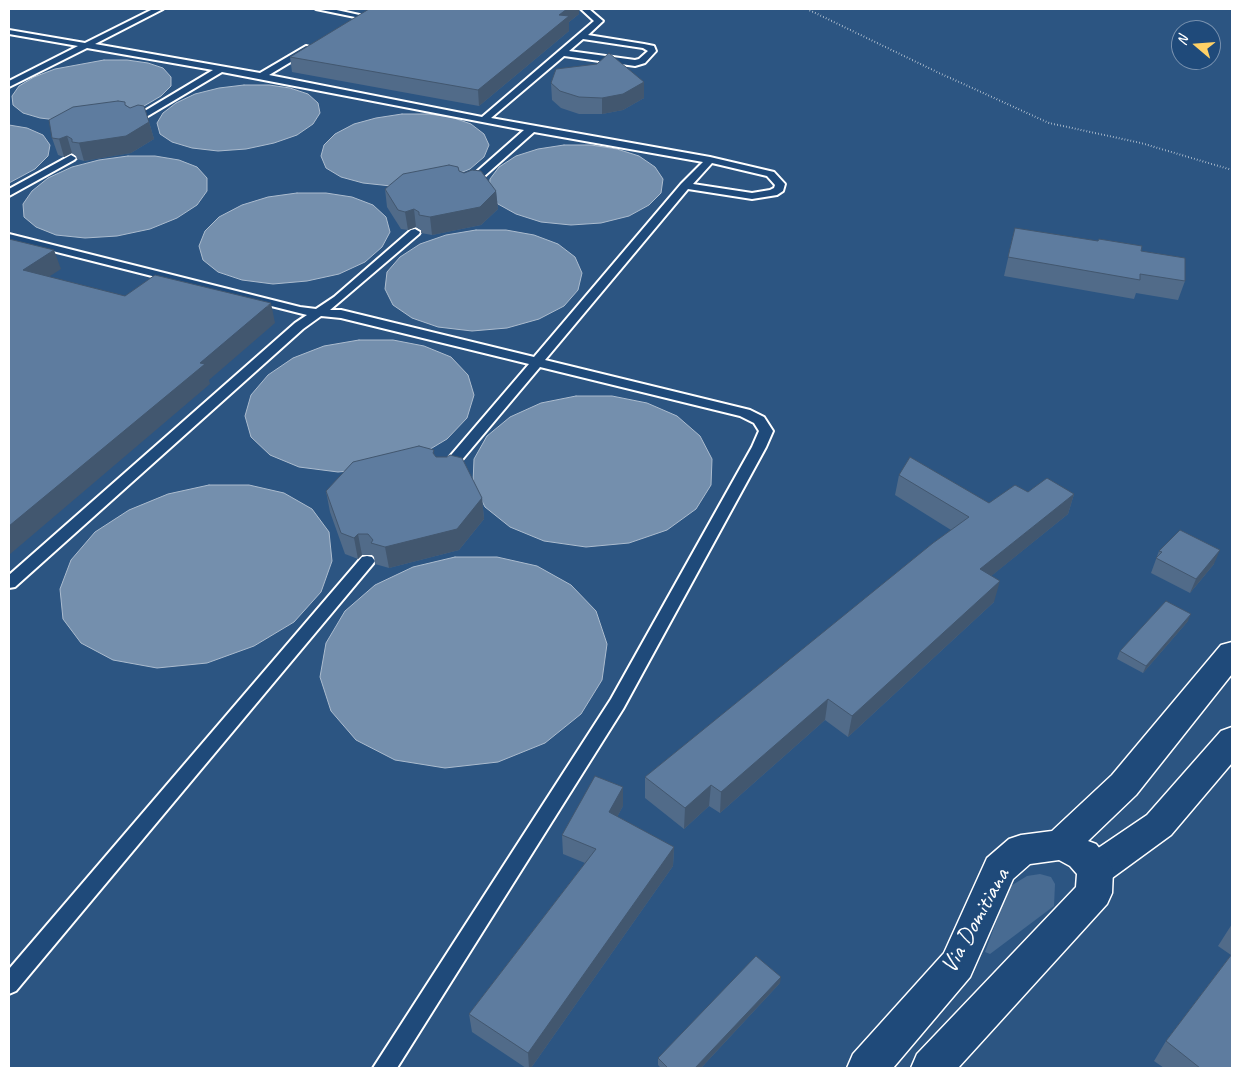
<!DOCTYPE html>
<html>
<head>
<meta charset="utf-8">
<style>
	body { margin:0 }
	#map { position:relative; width:1241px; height:1077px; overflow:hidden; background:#2c5582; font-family:Caveat,sans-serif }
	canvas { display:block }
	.frame { position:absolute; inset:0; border:10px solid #fff; pointer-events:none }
	.north { position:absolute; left:1171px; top:20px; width:50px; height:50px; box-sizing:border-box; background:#1f4a7a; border:1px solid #7992af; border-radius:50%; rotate:288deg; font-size:14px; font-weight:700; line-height:20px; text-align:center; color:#fff }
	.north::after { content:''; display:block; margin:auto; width:18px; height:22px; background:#ffd166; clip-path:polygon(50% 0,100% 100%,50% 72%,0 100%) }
</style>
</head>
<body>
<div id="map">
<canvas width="1241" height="1077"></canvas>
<div class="frame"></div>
<div class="north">N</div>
</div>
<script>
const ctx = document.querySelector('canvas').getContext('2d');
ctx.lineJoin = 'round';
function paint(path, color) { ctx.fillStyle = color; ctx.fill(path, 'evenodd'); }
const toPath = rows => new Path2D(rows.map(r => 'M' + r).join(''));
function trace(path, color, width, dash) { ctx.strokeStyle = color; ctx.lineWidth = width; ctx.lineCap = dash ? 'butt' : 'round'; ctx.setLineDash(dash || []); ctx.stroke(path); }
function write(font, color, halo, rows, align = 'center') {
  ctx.font = font + ' Caveat,sans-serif'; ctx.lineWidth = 5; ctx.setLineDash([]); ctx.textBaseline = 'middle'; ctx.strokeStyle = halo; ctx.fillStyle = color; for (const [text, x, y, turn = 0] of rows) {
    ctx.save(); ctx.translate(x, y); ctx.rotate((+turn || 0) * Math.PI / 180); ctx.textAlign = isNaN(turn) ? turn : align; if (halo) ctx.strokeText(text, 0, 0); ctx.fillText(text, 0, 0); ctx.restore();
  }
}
const green = toPath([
	[1040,874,1051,877,1055,884,1054,906,990,954,985,952,1009,887,1027,876]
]);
const water = toPath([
	[104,60,127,60,148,63,163,68,171,77,171,86,161,96,144,106,65,121,40,118,23,113,13,105,12,96,19,86,34,77,55,69,104,60],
	[244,85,269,85,290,88,308,94,318,103,320,113,313,124,297,135,274,143,246,149,218,151,192,148,172,142,160,134,157,123,163,113,176,103,195,94,219,88,244,85],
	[402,114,428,114,451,117,471,124,484,134,489,145,484,157,470,169,448,178,391,186,363,183,341,177,326,168,321,156,324,145,335,134,354,124,376,118,402,114],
	[9,125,27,128,43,135,50,145,48,156,35,169,9,183,9,125],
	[564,145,591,145,617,149,639,156,655,167,663,179,661,193,649,205,629,216,601,223,571,225,541,222,516,214,498,204,489,192,490,179,499,167,516,156,538,149,564,145],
	[128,156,155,156,179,160,197,167,207,178,207,191,197,205,177,218,150,229,117,236,85,238,56,235,36,227,24,217,23,204,32,191,48,178,72,167,99,160,128,156],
	[297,193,326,193,352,197,373,205,386,217,390,232,382,247,365,262,339,274,307,281,273,284,242,280,218,272,203,260,199,246,205,231,219,217,242,205,268,197,297,193],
	[476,230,506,230,534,235,558,244,575,257,582,273,578,290,564,306,539,319,507,328,472,331,438,327,412,318,393,305,385,289,387,272,400,257,420,244,446,235,476,230],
	[359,340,393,340,424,346,451,357,468,375,474,395,467,418,447,439,417,457,379,468,338,472,299,467,270,455,251,437,245,416,251,395,268,375,293,358,324,346,359,340],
	[576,396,612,396,647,403,677,416,700,436,712,459,711,485,696,509,667,530,629,543,586,547,544,541,510,527,485,507,473,483,474,459,487,436,510,417,541,403,576,396],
	[209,485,249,485,284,493,312,509,329,532,332,561,321,592,294,622,254,646,207,663,157,668,113,660,81,643,63,619,60,589,71,560,95,532,129,510,168,494,209,485],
	[455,557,497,557,537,566,571,585,596,611,607,644,602,680,581,714,545,743,498,762,445,768,395,760,356,740,331,711,320,677,326,643,345,611,375,585,413,567,455,557]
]);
const path = toPath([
	[807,9,937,72,1049,123,1141,143,1232,170]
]);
const service = toPath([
	[153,9,163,9,95,44,260,73,306,46,309,47,309,51,269,75,482,117,594,21,581,9,589,9,603,21,588,35,644,44,654,46,656,51,645,63,635,66,564,56,491,118,710,157,774,172,785,184,783,191,777,195,752,199,688,189,545,360,750,410,764,417,773,431,766,447,623,709,397,1068,373,1068,611,699,752,447,759,431,754,423,740,416,540,367,450,474,440,474,438,471,440,468,529,364,341,318,321,316,303,329,15,587,9,588,9,575,295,323,307,315,9,240,9,234,300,307,316,309,334,297,411,230,415,229,420,232,419,234,330,310,341,310,534,357,681,184,703,162,534,132,472,187,468,188,463,185,464,183,524,130,222,72,136,123,131,120,133,118,213,70,87,48,9,87,9,81,78,46,9,34,9,30,85,43,153,9],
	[583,39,643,48,648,51,639,59,635,60,569,51,583,39],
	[712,163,767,176,775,185,774,188,770,190,752,193,693,184,712,163],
	[316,9,332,9,364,16,360,18,316,9],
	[71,155,76,158,74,160,9,196,9,189,71,155],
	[367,556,372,557,375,561,372,565,16,991,9,994,9,969,362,557,367,556]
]);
const tertiary = toPath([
	[1232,727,1232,763,1171,835,1108,881,1095,886,1082,881,1077,870,1082,859,1147,815,1221,731,1232,727]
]);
const primary = toPath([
	[1232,642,1232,674,1136,795,1088,841,1096,844,1108,859,1113,870,1112,893,1107,904,958,1068,911,1068,917,1054,1076,887,1077,874,1070,866,1059,860,1030,864,1013,879,970,977,893,1068,847,1068,853,1054,944,953,987,858,1009,839,1021,835,1052,831,1112,775,1221,645,1232,642]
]);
const wall = toPath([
	[579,14,569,22,569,31,479,106,292,72,290,57],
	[644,82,644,98,623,110,602,114,579,114,561,108,552,100,551,83],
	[126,105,149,122,154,139,131,153,84,161,77,159,76,156,72,153,64,157,58,155,52,138],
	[459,171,496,191,498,209,481,225,432,235,421,233,421,230,416,227,408,230,401,229,387,207,385,189],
	[1015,228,1141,251,1185,281,1178,300,1136,293,1134,299,1004,276],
	[434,455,482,498,484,519,459,550,389,568,375,564,374,557,372,555,362,555,358,559,345,554,330,512,326,491],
	[899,475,989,503,1028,492,1074,494,1068,514,991,576,994,602,848,737,825,720,720,813,709,806,684,829,645,798,645,777,951,530,895,495],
	[1159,551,1214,564,1190,593,1151,573],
	[1188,621,1143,673,1117,659,1120,651],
	[623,806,617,817,674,847,673,866,531,1068,526,1068,472,1032,469,1014,585,863,563,854,562,835],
	[1232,924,1232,1068,1164,1068,1154,1061,1166,1041,1231,955,1218,946],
	[780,983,701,1068,661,1068,658,1065,658,1058]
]);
const shadedWall = toPath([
	[567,9,579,9,579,14,569,22,569,31,479,106,478,90,559,15],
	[644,82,644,98,623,110,602,114,602,98],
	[149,122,154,139,131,153,84,161,79,143],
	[67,136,72,153,64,157,59,139],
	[496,191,498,209,481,225,432,235,430,217],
	[414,209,416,227,408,230,405,212],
	[54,250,61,269,30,289,23,270],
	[271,303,275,323,209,380,210,384,9,555,9,526,200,363],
	[1074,494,1068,514,974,590,980,569],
	[482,498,484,519,459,550,389,568,385,547],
	[358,534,362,555,358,559,354,538],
	[1220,550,1214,564,1190,593,1196,579],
	[1000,581,994,602,848,737,852,716],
	[1191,614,1188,621,1143,673,1146,666],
	[828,699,825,720,720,813,721,792],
	[711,785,709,806,684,829,685,808],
	[623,787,623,806,609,832,609,812],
	[674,847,673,866,531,1068,529,1068,528,1053],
	[781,977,780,983,701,1068,695,1068]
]);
const building = toPath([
	[369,9,567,9,559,15,569,16,478,90,290,57,369,9],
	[609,53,644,82,623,94,602,98,579,97,560,91,551,83,556,69,597,64,609,53],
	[118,101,125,102,125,105,130,108,138,105,144,106,149,122,126,136,79,143,72,142,72,139,67,136,59,139,52,138,49,120,73,107,118,101],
	[449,165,458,167,459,171,464,173,472,170,481,171,496,191,480,207,430,217,419,215,419,212,414,209,405,212,398,210,385,189,403,174,449,165],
	[1015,228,1098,241,1099,239,1142,246,1141,251,1185,258,1185,281,1140,274,1140,280,1008,257,1015,228],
	[9,239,54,250,23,270,125,296,155,275,271,303,200,363,205,364,9,526,9,239],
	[419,446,434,450,433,453,436,457,447,457,450,455,462,458,482,498,457,529,385,547,371,543,373,540,368,534,358,534,354,538,341,533,326,491,353,462,419,446],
	[910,457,989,503,1015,485,1028,492,1047,478,1074,494,980,569,1000,581,852,716,828,699,721,792,711,785,685,808,645,777,933,543,969,517,899,475,910,457],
	[1180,530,1220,550,1196,579,1156,558,1162,552,1159,551,1180,530],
	[1166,601,1191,614,1146,666,1120,651,1166,601],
	[595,776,623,787,609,812,674,847,528,1053,469,1014,596,849,562,835,595,776],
	[1232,954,1232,1068,1200,1068,1166,1041,1232,954],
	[756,956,781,977,695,1068,668,1068,658,1058,756,956]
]);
const nearStreetnames = [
	["Via Domitiana",976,921,-61]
];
paint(green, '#486b92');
paint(water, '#748fad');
trace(water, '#acbcce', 1);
trace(service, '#fff', 4);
trace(tertiary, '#fff', 3);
trace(primary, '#fff', 3);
trace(path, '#fff', 2, [0.5, 2.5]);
paint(service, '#1f4a7a');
paint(tertiary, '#1f4a7a');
paint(primary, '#1f4a7a');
paint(wall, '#516b89');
paint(shadedWall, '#42576f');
paint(building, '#5e7c9f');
trace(building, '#42576f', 1);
write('24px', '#fff', '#1f4a7a', nearStreetnames);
</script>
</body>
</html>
